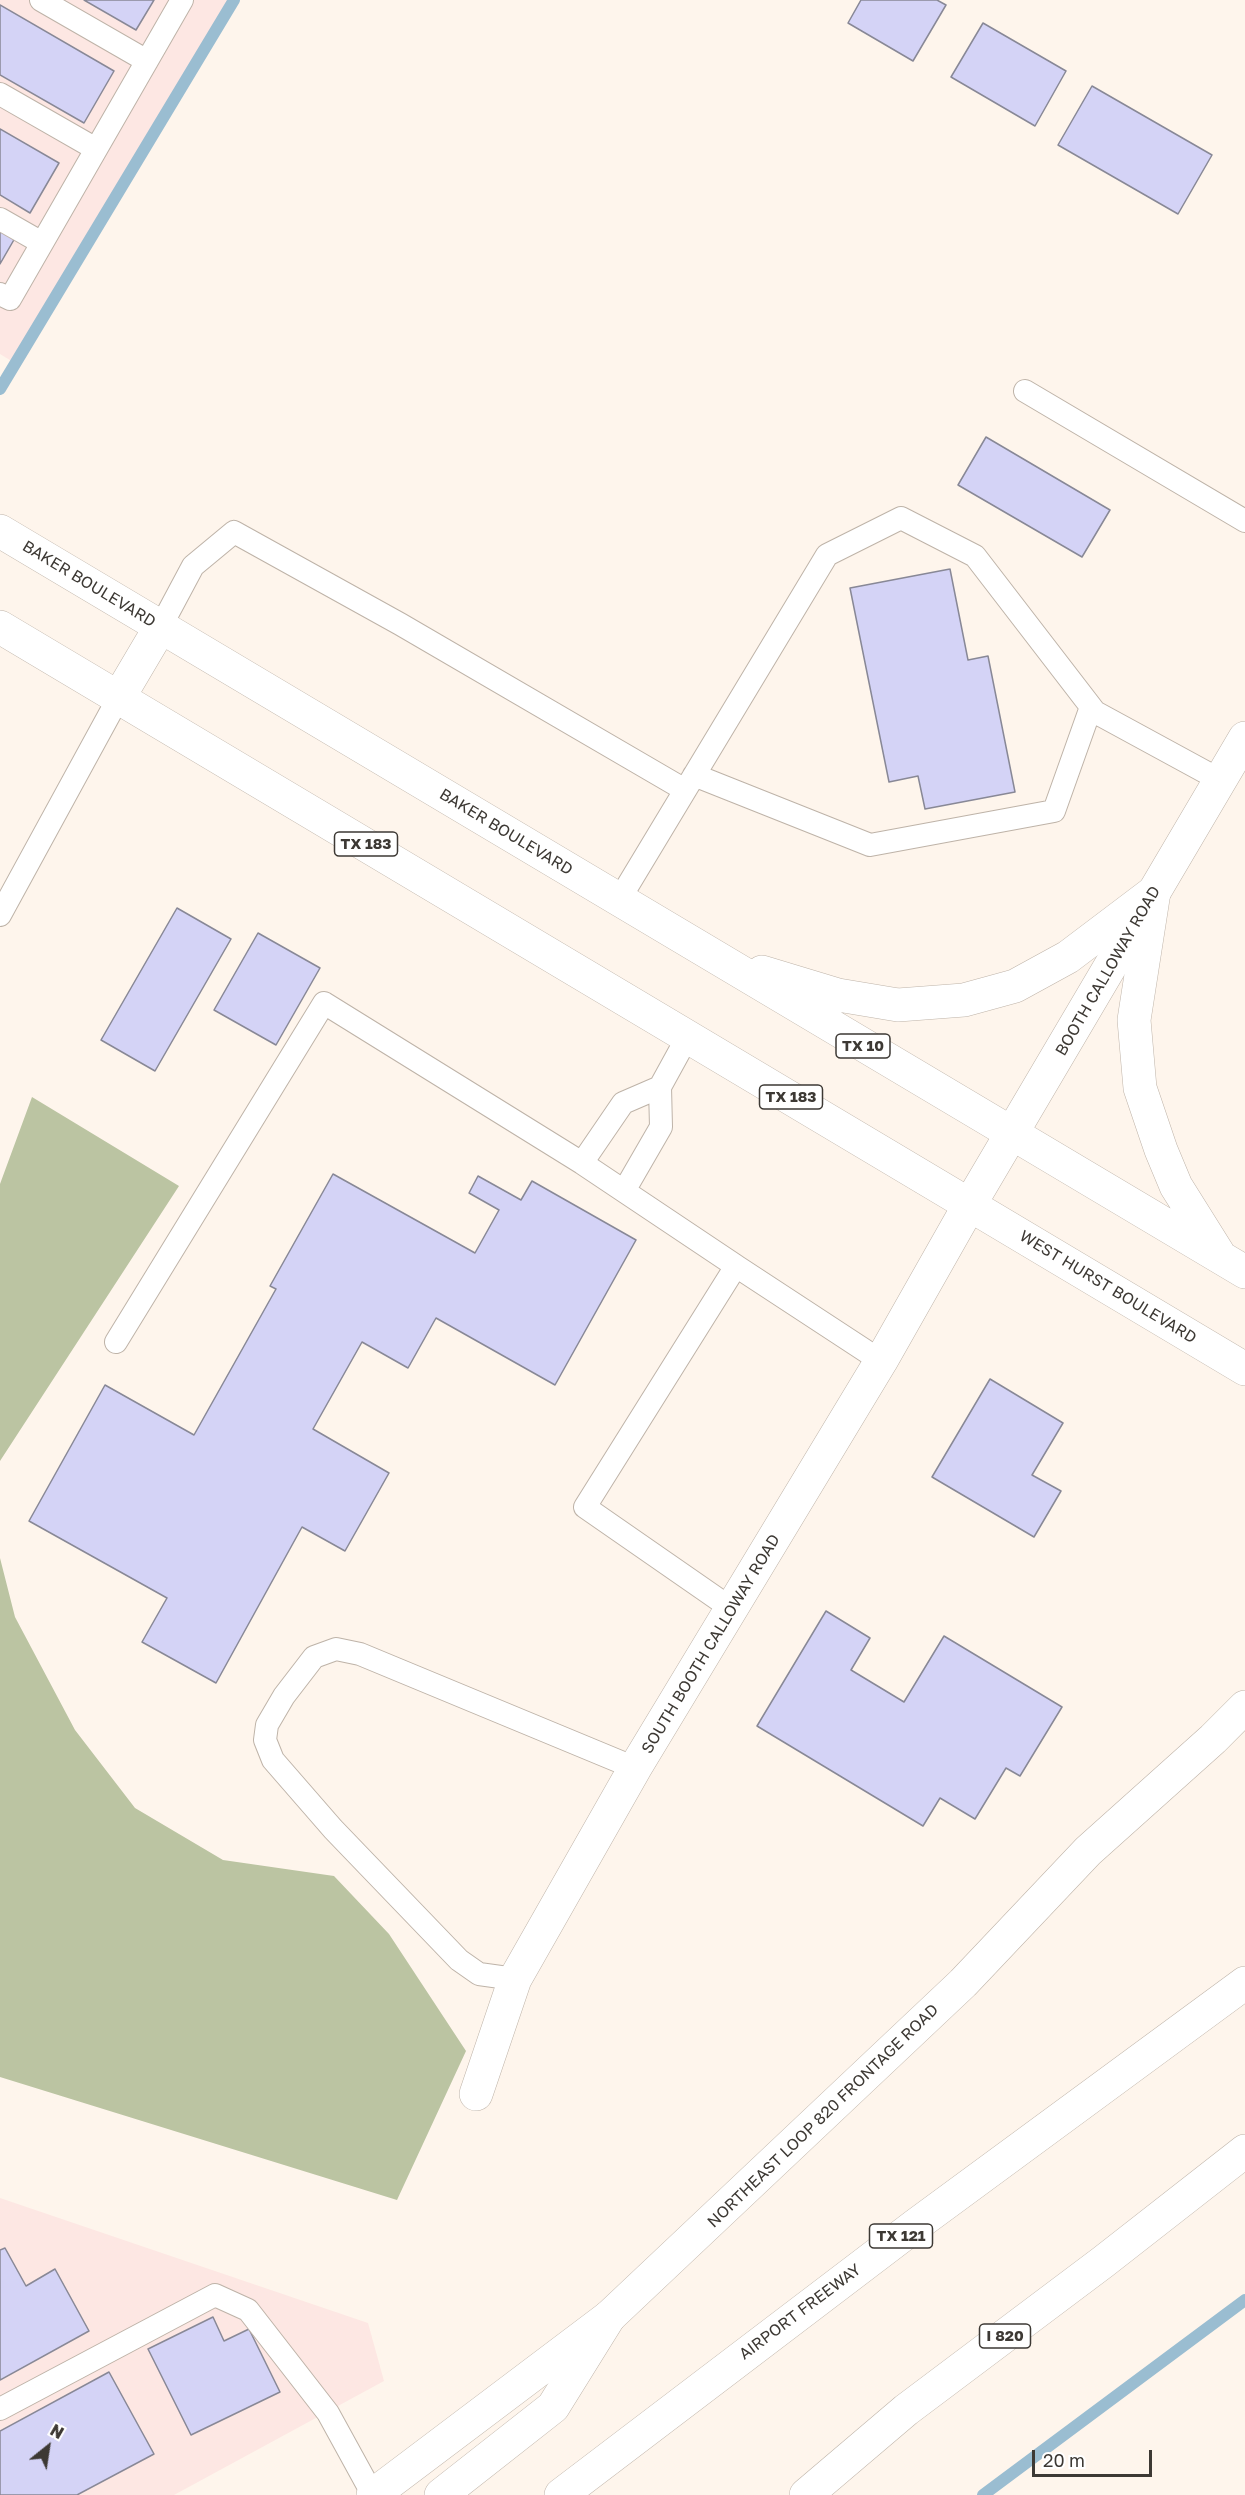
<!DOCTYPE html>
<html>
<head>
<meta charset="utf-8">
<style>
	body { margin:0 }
	#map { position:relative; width:1245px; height:2495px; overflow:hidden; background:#fef5ec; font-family:"Golos Text",sans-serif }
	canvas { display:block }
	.north { position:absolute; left:18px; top:2417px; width:60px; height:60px; -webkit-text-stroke:4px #fff; paint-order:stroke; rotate:30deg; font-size:16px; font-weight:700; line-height:24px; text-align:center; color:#3d3934 }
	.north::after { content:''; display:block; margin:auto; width:21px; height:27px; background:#3d3934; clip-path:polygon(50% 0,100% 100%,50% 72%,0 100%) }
	.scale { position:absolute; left:1032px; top:2450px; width:120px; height:27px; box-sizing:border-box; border:3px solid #3d3934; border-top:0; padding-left:8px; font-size:18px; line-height:21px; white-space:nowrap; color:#3d3934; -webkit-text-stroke:4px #fff; paint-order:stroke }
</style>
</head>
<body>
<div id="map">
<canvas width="1245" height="2495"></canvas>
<div class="north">N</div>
<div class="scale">20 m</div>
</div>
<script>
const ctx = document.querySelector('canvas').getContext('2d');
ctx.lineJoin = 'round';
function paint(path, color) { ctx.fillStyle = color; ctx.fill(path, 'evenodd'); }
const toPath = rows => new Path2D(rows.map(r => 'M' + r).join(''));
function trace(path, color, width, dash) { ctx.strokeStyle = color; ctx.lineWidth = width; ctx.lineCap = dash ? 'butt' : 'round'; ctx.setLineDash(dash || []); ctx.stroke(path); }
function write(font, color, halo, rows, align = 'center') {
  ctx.font = font + ' "Golos Text",sans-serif'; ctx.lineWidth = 4.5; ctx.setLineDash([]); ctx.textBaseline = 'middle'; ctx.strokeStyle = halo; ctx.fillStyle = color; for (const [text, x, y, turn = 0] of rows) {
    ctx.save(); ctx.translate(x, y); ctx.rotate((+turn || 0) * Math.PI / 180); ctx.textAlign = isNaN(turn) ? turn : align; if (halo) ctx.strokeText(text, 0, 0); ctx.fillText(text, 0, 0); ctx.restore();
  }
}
const industrial = toPath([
	[0,0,229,0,18,365,0,354],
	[0,2198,368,2323,384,2381,174,2495,0,2495]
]);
const forest = toPath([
	[32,1097,179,1186,0,1461,0,1184],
	[0,1558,15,1617,75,1730,135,1808,223,1860,334,1876,389,1934,466,2051,397,2200,0,2077]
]);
const stream = toPath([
	[0,389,234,0],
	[983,2495,1245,2300]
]);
const building = toPath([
	[84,0,154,0,136,30,84,0],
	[861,0,937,0,946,5,913,61,848,23,861,0],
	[0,5,114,71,84,123,0,75,0,5],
	[983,23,1066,71,1035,126,951,77,983,23],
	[1092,86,1212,155,1178,214,1058,145,1092,86],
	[0,129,59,163,30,213,0,195,0,129],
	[0,230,15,238,0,264,0,230],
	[986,437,1110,510,1082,557,958,485,986,437],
	[950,569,968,660,988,656,1015,792,925,809,918,776,889,782,850,588,950,569],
	[177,908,231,939,155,1071,101,1040,177,908],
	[258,933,320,968,276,1045,214,1010,258,933],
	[333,1174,475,1253,499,1210,469,1193,478,1176,521,1200,532,1181,636,1240,555,1385,436,1318,408,1368,362,1342,313,1429,389,1473,345,1551,302,1527,216,1683,142,1642,167,1598,29,1521,105,1385,194,1435,276,1289,270,1286,333,1174],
	[990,1379,1063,1423,1032,1475,1061,1491,1034,1537,932,1477,990,1379],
	[826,1611,870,1638,851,1670,904,1702,944,1636,1062,1707,1020,1776,1006,1768,975,1819,940,1798,923,1826,757,1726,826,1611],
	[5,2248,26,2286,55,2269,89,2331,0,2380,0,2250,5,2248],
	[213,2317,224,2341,249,2329,280,2392,191,2435,148,2349,213,2317],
	[109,2372,154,2454,77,2495,0,2495,0,2431,109,2372]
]);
const service = toPath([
	[41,0,147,61],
	[0,94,96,149],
	[0,219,42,243],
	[0,294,10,299,182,0],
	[1025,391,1245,521],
	[161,626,193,566,234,532,400,624,685,790],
	[694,775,870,845,1054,811,1091,707],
	[619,900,827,555,901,518,975,556,1095,712,1220,780],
	[0,915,119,697],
	[582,1163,623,1103,660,1087],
	[624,1191,661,1127,660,1087,688,1036],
	[116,1342,324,1003,582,1163,736,1266],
	[732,1609,585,1507,736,1266,881,1361],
	[515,1979,479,1974,459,1960,333,1829,273,1760,265,1740,267,1725,284,1696,314,1657,336,1649,360,1654,635,1768],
	[0,2409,215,2295,248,2310,328,2413,373,2495]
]);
const minor = toPath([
	[476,2094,515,1979,635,1768,881,1361,970,1204]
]);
const tertiary = toPath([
	[970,1204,1245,738]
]);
const secondary = toPath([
	[373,2495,609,2317,963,1983,1088,1851,1213,1739,1245,1707]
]);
const primary = toPath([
	[0,531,1245,1272],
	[0,627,1245,1369],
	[119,697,161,626],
	[1154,892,1134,1020,1140,1088,1161,1150,1176,1186,1218,1253],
	[762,972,838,995,898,1005,964,1000,1015,986,1068,957,1154,892]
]);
const motorway = toPath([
	[441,2495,553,2407,609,2317],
	[561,2495,916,2225,1245,1983],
	[806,2495,906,2410,1103,2262,1245,2151]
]);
const shields = [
	[366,844,63],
	[863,1046,54],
	[791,1097,63],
	[901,2236,63],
	[1005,2336,51]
];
const shieldNames = [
	["TX 183",366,844],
	["TX 10",863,1046],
	["TX 183",791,1097],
	["TX 121",901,2236],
	["I 820",1005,2336]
];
const streetNames = [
	["BAKER BOULEVARD",89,584,31],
	["BAKER BOULEVARD",506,832,31],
	["BOOTH CALLOWAY ROAD",1108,971,-60],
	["WEST HURST BOULEVARD",1108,1287,31],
	["SOUTH BOOTH CALLOWAY ROAD",711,1644,-59],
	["NORTHEAST LOOP 820 FRONTAGE ROAD",823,2116,-44],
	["AIRPORT FREEWAY",800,2312,-37]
];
paint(industrial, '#fde7e3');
paint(forest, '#bbc4a2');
trace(stream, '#9abdd1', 12);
paint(building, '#d4d3f6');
trace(building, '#888896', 1.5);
trace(service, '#beb3a8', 24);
trace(minor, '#beb3a8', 34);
trace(tertiary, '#beb3a8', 34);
trace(secondary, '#beb3a8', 34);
trace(primary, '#beb3a8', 34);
trace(motorway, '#beb3a8', 34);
trace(service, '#fff', 22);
trace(minor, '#fff', 33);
trace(tertiary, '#fff', 33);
trace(secondary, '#fff', 33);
trace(primary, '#fff', 33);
trace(motorway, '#fff', 33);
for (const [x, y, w] of shields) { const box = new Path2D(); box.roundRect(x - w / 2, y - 12, w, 24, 4.5); ctx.fillStyle = '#fff'; ctx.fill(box); trace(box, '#3d3934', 1.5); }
write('bold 15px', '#3d3934', null, shieldNames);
write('16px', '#3d3934', '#fff', streetNames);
</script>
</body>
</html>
